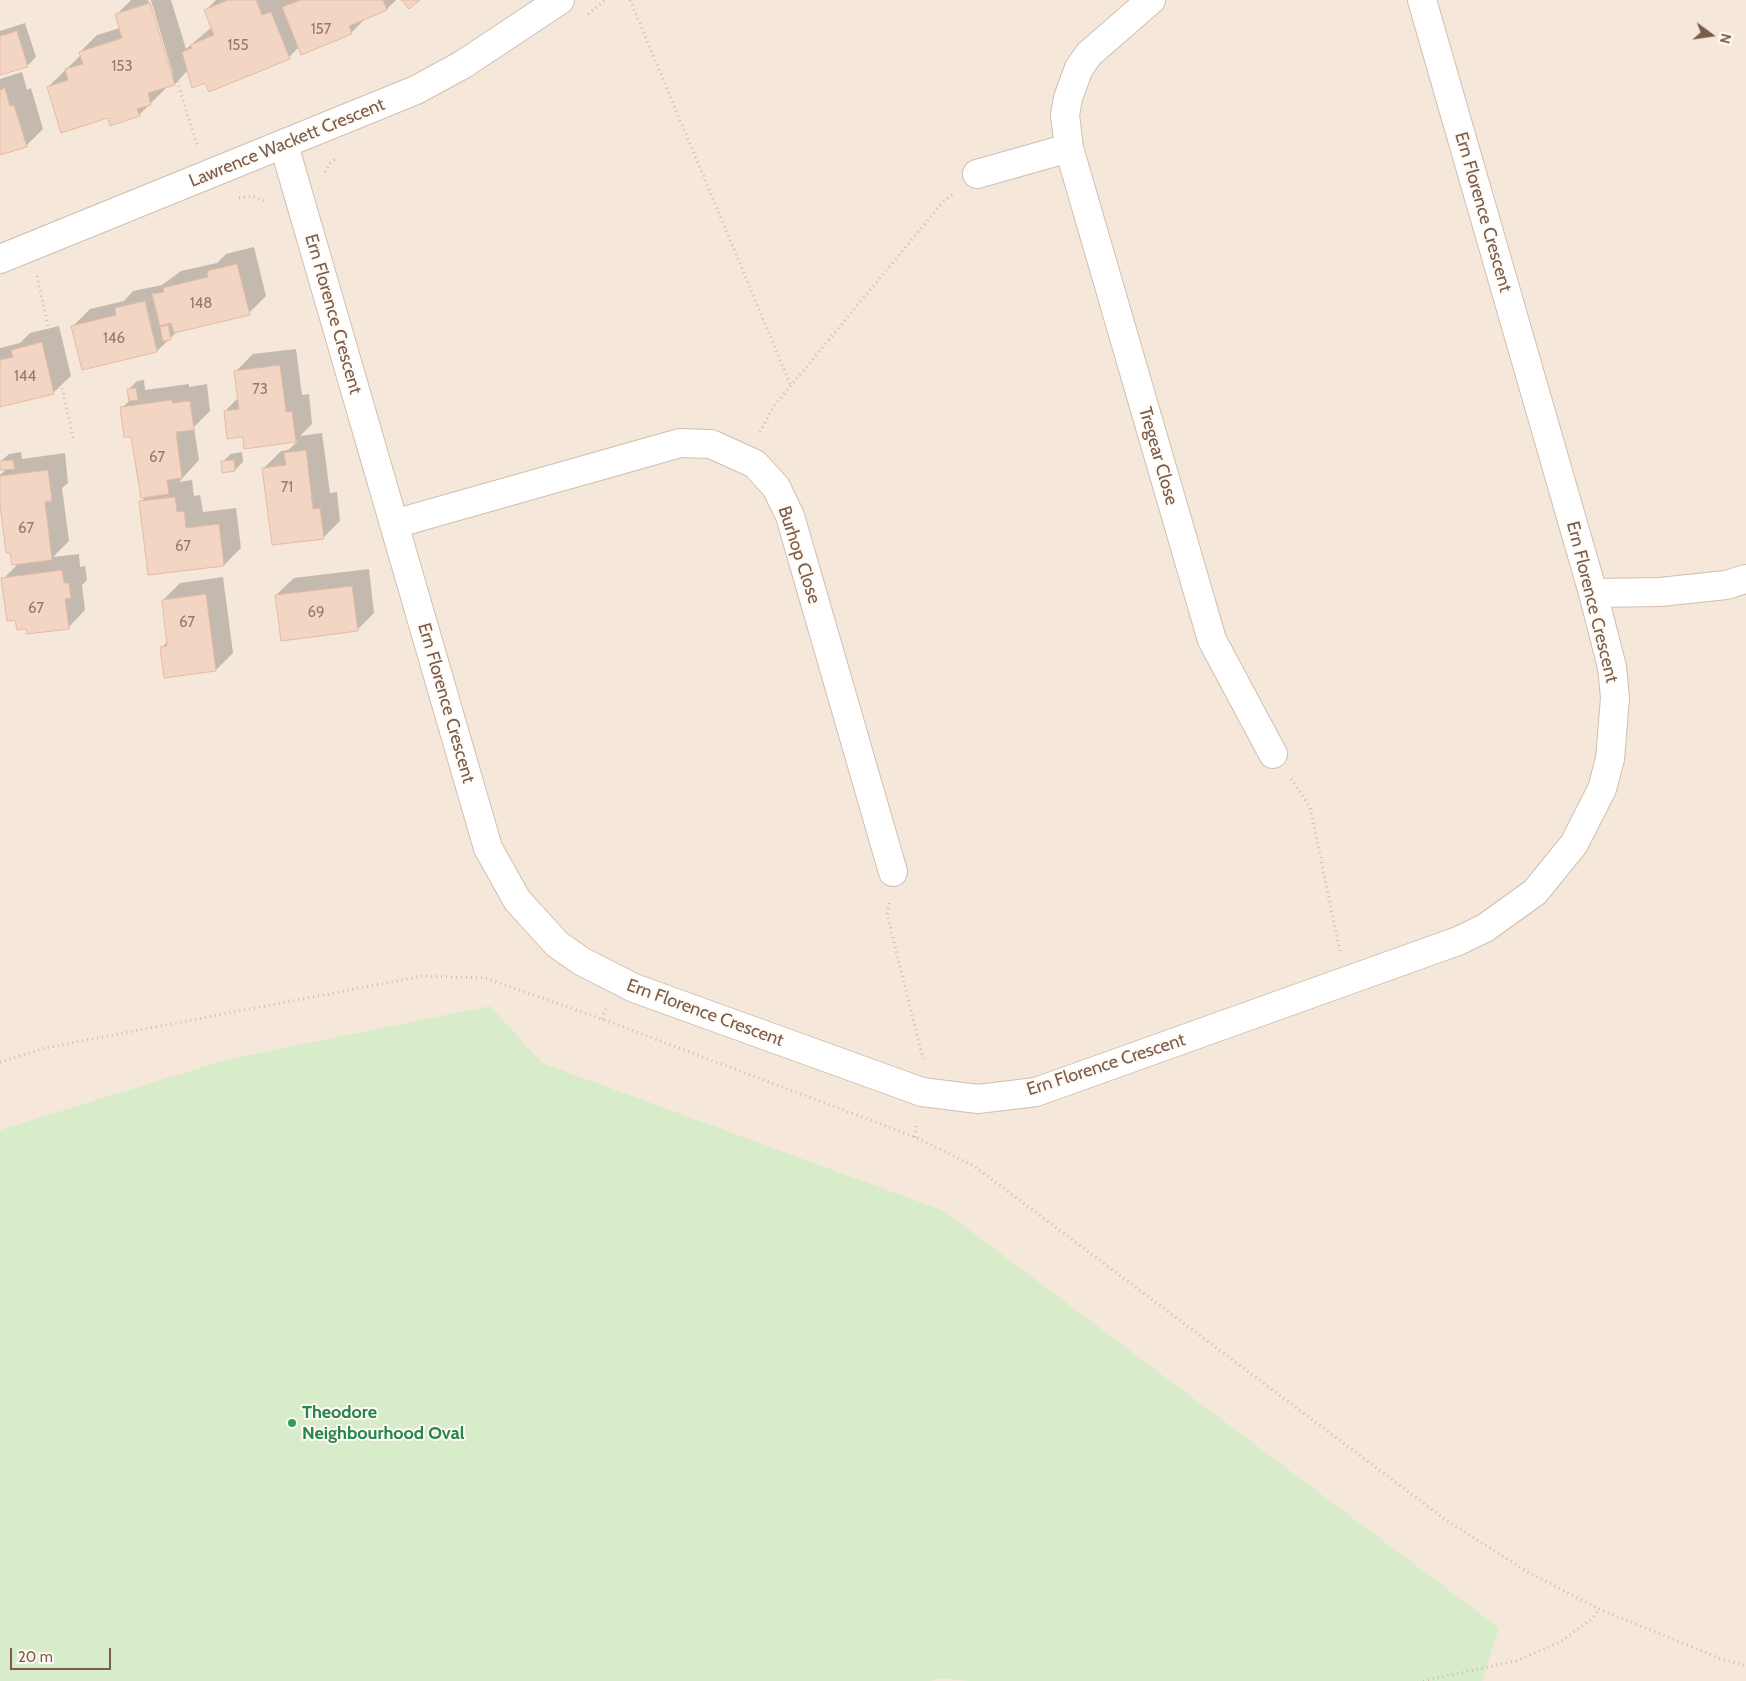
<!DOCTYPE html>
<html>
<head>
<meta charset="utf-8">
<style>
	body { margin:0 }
	#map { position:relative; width:1746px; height:1681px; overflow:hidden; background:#fdf6ec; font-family:Cabin,sans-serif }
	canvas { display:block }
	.north { position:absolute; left:1686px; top:10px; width:50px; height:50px; -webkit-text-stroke:4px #fffaf3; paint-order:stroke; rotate:104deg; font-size:14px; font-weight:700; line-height:20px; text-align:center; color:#7a5c4d }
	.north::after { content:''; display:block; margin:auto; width:18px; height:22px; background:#7a5c4d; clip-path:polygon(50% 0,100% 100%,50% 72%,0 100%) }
	.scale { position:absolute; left:10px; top:1648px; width:101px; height:22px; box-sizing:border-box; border:2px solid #7a5c4d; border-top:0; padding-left:6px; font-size:15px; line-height:18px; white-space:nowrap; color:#7a5c4d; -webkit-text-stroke:4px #fffaf3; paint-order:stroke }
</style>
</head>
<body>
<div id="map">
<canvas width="1746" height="1681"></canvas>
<div class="north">N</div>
<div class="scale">20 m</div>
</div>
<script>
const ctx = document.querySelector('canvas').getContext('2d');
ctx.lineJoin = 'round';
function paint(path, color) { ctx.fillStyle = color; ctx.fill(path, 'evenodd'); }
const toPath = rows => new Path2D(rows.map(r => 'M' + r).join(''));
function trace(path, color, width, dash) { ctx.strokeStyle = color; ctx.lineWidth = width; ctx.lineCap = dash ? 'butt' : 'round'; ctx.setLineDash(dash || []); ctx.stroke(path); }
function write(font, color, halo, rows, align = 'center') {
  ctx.font = font + ' Cabin,sans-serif'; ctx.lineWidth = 4; ctx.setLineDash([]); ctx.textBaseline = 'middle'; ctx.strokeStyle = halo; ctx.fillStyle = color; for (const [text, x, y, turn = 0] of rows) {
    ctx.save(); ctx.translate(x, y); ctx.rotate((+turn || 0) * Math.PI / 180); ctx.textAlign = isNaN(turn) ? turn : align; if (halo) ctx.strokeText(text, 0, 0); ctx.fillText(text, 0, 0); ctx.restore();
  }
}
const residential = toPath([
	[0,0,1746,0,1746,1681,0,1681]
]);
const green = toPath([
	[490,1006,542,1063,944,1211,1499,1628,1482,1681,967,1681,944,1678,929,1681,0,1681,0,1130,225,1060]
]);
const shadow = toPath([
	[131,0,148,0,171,75,173,75,151,0,171,0,186,49,213,26,206,10,216,0,396,0,387,9,367,17,351,33,299,47,289,57,206,81,188,70,175,84,168,86,139,115,109,116,48,87,81,55,80,52,97,35,120,28,116,15],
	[25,23,36,57,27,66,0,74,0,31],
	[22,72,27,90,31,88,43,129,26,146,0,154,0,79],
	[254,247,266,296,249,313,179,330,157,351,83,368,73,326,90,309,124,301,133,291,162,285,181,271,217,263,226,254],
	[59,326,71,376,53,393,0,406,0,348,20,343,30,333],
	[296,349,302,395,309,394,312,424,300,436,322,433,330,493,337,492,340,521,323,538,264,468,281,451,288,450,298,441,245,447,244,436,225,411,239,397,236,371,253,354],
	[144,380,145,390,189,384,189,387,207,384,210,411,194,427,199,460,179,482,192,480,194,496,200,495,203,512,236,508,241,548,224,565,141,502,146,496,140,482,138,482,132,435,122,408,130,400,128,390,137,381],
	[21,452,22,459,65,453,68,483,62,488,69,541,53,557,79,554,80,567,85,566,87,580,82,585,85,610,68,628,27,628,3,579,19,563,0,494,0,475,6,469,0,462,9,454],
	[242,452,243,462,235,470,222,462,231,454],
	[369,569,374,613,357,630,276,595,294,578],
	[223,577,233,653,216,670,161,648,168,641,163,600,180,583]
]);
const building = toPath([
	[228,0,256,0,262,15,271,12,290,59,209,92,205,83,192,88,182,52,192,48,190,45,214,35,204,10,228,0],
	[301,0,383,0,387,10,349,26,352,34,301,55,282,7,301,0],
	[401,0,420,0,409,9,401,0],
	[150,3,175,85,148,93,151,105,137,109,140,116,110,126,108,118,61,133,47,87,68,80,65,69,83,64,79,52,122,38,115,14,150,3],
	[17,31,28,67,0,75,0,36,17,31],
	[5,88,10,106,14,105,27,147,0,155,0,90,5,88],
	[237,264,250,315,174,333,171,323,160,326,152,294,164,292,163,288,208,277,207,271,237,264],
	[145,301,157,352,82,370,71,326,116,315,115,308,145,301],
	[168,325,171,340,163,341,160,327,168,325],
	[42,342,54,394,0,407,0,360,13,357,11,350,42,342],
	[280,365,286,412,292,411,296,442,244,449,243,437,227,439,224,411,239,409,234,371,280,365],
	[136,388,138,400,129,401,127,389,136,388],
	[172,400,172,403,190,401,194,430,176,432,182,478,167,480,169,494,141,498,131,437,124,437,120,407,172,400],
	[306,450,313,509,320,508,324,539,272,545,262,468,286,465,284,453,306,450],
	[13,460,15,469,0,470,0,461,13,460],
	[234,460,235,471,222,473,221,461,234,460],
	[48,470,52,501,45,502,52,560,12,565,10,553,6,553,0,505,0,476,48,470],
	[175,497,177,512,184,511,186,528,219,524,224,566,148,575,139,501,175,497],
	[62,570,64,583,69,583,71,598,65,599,69,629,27,634,26,629,17,630,15,620,7,621,1,578,62,570],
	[352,586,358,631,281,641,275,595,352,586],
	[206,594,216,671,164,678,160,647,167,646,162,600,206,594]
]);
const path = toPath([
	[152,0,197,145],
	[630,0,791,386],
	[588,14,605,0],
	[325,172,329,164,337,158],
	[239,198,251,196,267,201],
	[37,276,74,441],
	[760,432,774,406,943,202,954,193],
	[1291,779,1310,807,1340,951],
	[889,903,887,914,923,1059],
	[602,1019,606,1008],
	[0,1062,45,1048,423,976,485,978,602,1019,915,1137,974,1166,1446,1520,1526,1571,1599,1609,1719,1658,1746,1666],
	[915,1137,917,1122],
	[1423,1681,1516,1661,1560,1642,1592,1619,1599,1609]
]);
const minor = toPath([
	[1151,0,1089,54,1079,68,1068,98,1065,115,1069,148,1212,640,1273,754],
	[284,145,488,848,517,900,557,944,581,961,634,988,922,1092,978,1099,1036,1092,1458,941,1485,928,1535,892,1574,844,1602,789,1610,759,1615,698,1612,667,1593,593,1422,0],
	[977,174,1069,148],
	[394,524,680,443,711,444,755,464,776,487,790,516,893,872],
	[1593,593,1660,592,1726,585,1746,579]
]);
const tertiary = toPath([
	[0,259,416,90,462,65,560,0]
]);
const markers = [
	[292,1423,5,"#2e9e5b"]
];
const numberNames = [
	["157",321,30],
	["155",238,46],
	["153",122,67],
	["148",201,304],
	["146",114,339],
	["144",25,377],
	["73",260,390],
	["67",157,458],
	["71",287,488],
	["67",26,529],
	["67",183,547],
	["67",36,609],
	["69",316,613],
	["67",187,623]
];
const streetNames = [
	["Lawrence Wackett Crescent",287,143,-22],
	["Ern Florence Crescent",1483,212,74],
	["Ern Florence Crescent",333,314,74],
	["Tregear Close",1158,456,74],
	["Burhop Close",799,555,72],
	["Ern Florence Crescent",1592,602,76],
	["Ern Florence Crescent",446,703,74],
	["Ern Florence Crescent",705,1013,20],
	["Ern Florence Crescent",1106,1065,-18]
];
const leisureNames = [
	["Theodore",302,1413],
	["Neighbourhood Oval",302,1434]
];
paint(residential, '#f5e8da');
paint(green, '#d8ecc9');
paint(shadow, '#0003');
paint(building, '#f3d5c3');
trace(building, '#e6bba3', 1);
trace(minor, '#d1beb0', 30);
trace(tertiary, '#d1beb0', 30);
trace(path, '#d9b8a5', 3, [1, 4]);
trace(minor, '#fff', 28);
trace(tertiary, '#fff', 28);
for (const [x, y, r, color] of markers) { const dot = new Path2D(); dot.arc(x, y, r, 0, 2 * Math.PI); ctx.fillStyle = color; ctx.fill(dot); trace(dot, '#fffaf3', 2); }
write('15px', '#987a6a', null, numberNames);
write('18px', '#7a5c4d', '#fffaf3', streetNames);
write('bold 18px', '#27864d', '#fffaf3', leisureNames, 'left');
</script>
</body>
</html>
